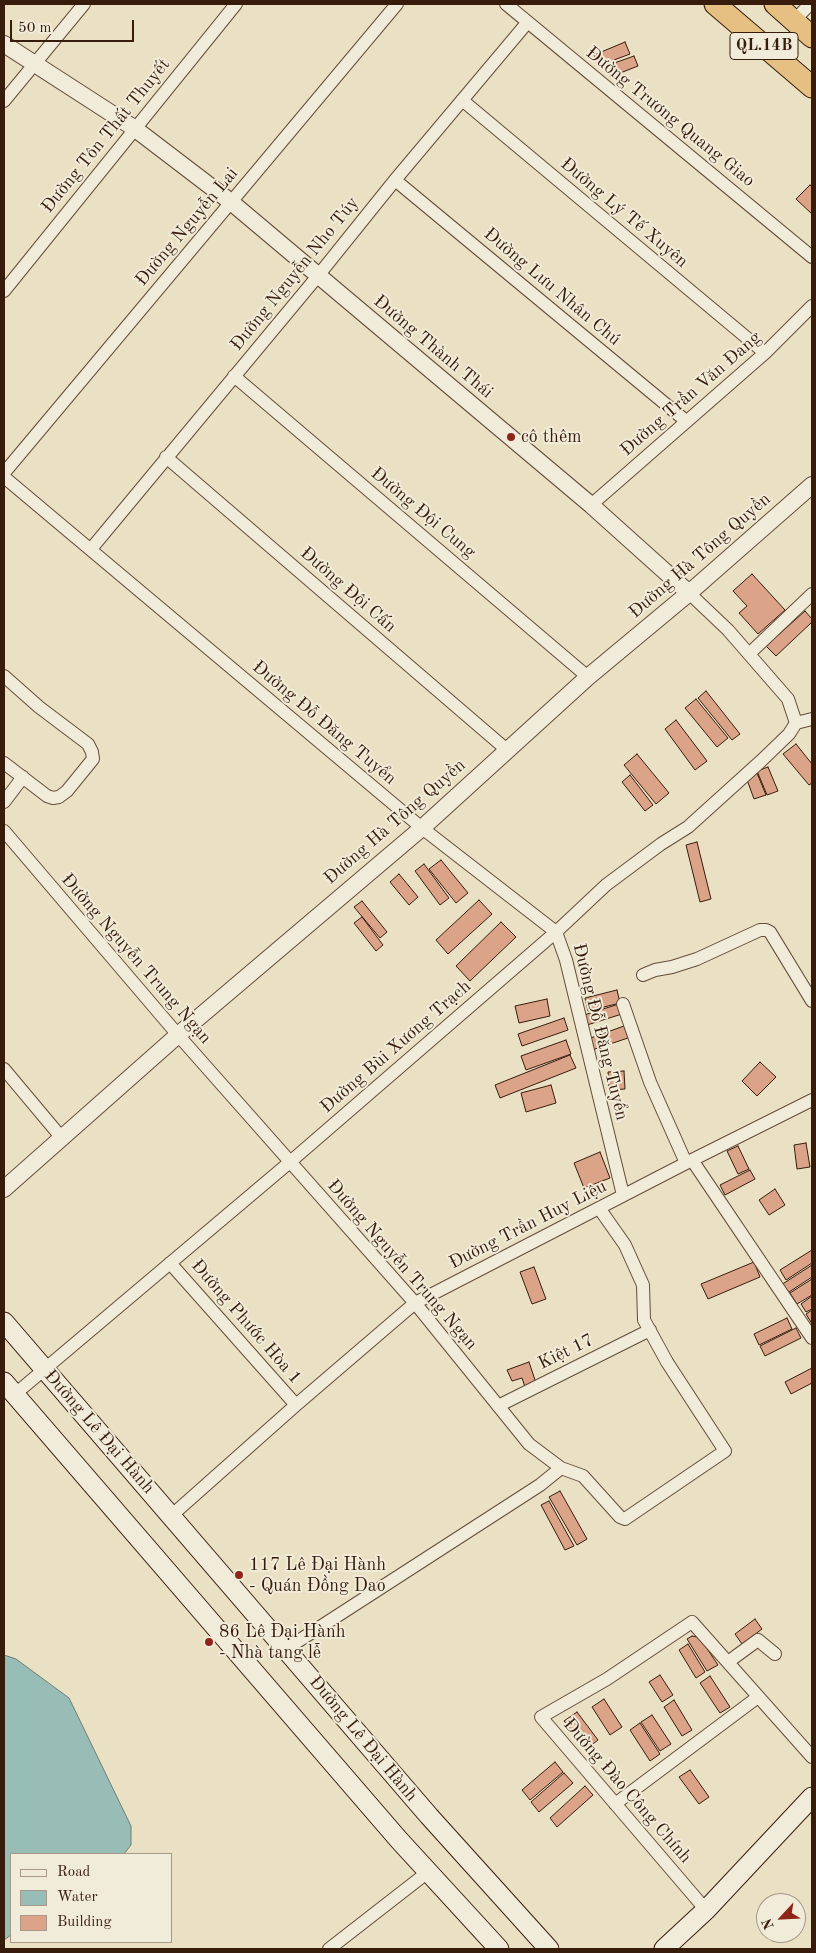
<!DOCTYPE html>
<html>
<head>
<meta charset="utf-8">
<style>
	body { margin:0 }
	#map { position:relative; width:816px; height:1953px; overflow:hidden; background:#eae0c4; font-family:"Old Standard TT",serif }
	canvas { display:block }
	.frame { position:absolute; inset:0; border:5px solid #371c0c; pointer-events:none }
	.legend { position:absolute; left:10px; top:1853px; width:162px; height:90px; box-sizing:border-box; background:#f1ebd9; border:1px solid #a79887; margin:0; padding:6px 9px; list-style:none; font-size:15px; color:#371c0c }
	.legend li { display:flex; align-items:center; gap:10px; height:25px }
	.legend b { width:25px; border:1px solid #a79887 }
	.north { position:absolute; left:756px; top:1893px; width:50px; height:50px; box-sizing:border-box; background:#f1ebd9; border:1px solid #a79887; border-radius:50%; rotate:245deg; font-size:14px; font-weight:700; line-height:20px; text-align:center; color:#371c0c }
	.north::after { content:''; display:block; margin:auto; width:18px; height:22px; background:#8f2418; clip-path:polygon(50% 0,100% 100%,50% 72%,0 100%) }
	.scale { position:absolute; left:10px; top:20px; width:124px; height:22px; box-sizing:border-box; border:2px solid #371c0c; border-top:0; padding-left:6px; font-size:15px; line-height:18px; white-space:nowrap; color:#371c0c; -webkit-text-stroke:4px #f1ebd9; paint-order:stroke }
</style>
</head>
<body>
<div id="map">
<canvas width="816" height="1953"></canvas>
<div class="frame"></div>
<ul class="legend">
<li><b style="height:6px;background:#f1ebd9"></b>Road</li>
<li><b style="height:14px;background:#98bdb6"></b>Water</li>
<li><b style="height:14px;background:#dba388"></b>Building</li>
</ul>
<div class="north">N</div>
<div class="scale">50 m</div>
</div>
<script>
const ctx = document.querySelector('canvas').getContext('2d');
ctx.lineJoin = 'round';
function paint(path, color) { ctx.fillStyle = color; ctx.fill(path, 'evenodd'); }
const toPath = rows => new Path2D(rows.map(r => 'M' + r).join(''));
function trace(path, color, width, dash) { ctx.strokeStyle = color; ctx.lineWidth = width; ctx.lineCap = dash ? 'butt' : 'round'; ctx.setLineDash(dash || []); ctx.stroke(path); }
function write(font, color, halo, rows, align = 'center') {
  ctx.font = font + ' "Old Standard TT",serif'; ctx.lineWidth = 4; ctx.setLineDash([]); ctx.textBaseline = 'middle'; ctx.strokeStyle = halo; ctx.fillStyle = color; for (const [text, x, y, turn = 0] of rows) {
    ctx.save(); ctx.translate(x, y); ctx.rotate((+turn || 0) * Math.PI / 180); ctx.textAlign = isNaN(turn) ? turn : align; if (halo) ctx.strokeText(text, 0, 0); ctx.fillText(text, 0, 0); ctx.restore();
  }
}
const water = toPath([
	[4,1655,16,1659,69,1698,131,1826,131,1845,124,1854,11,1854,11,1935,4,1940,4,1655]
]);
const building = toPath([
	[625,42,630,54,598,66,594,55,625,42],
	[634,56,638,66,610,77,606,66,634,56],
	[810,185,812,187,812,214,796,199,810,185],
	[752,574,785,610,758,634,739,613,747,606,733,591,752,574],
	[805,611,812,619,812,622,776,656,766,646,805,611],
	[706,691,740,734,732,740,698,698,706,691],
	[696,699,728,738,717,747,685,708,696,699],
	[676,720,707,761,695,770,665,729,676,720],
	[796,744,812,764,812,783,809,785,783,754,796,744],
	[637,754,669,793,656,804,624,765,637,754],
	[768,767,778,791,767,795,757,771,768,767],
	[757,773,766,795,754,799,746,777,757,773],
	[630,775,653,805,645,811,622,782,630,775],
	[697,842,711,899,700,902,686,845,697,842],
	[441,860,468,893,456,903,429,869,441,860],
	[424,864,449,898,440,905,415,871,424,864],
	[399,874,418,897,409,905,390,882,399,874],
	[479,900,492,914,448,954,436,940,479,900],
	[362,901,387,932,380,938,354,907,362,901],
	[362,917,383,945,376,951,354,923,362,917],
	[501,922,516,937,470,981,456,966,501,922],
	[617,990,620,1003,588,1011,585,998,617,990],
	[547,999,550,1016,519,1023,515,1006,547,999],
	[619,1004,622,1014,587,1025,584,1015,619,1004],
	[564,1018,568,1030,522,1046,518,1034,564,1018],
	[624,1026,628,1038,592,1050,588,1039,624,1026],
	[566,1040,571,1054,526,1070,521,1056,566,1040],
	[570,1055,576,1068,500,1098,495,1085,570,1055],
	[760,1062,776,1077,757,1096,742,1081,760,1062],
	[624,1071,625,1089,609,1090,608,1072,624,1071],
	[551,1085,556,1103,526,1112,521,1093,551,1085],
	[806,1143,810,1167,797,1169,794,1145,806,1143],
	[738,1146,749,1169,738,1174,727,1151,738,1146],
	[600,1152,610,1178,584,1188,574,1163,600,1152],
	[750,1170,755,1179,725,1195,720,1185,750,1170],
	[775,1189,785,1205,769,1215,759,1200,775,1189],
	[812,1250,812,1263,786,1280,780,1270,812,1250],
	[754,1262,760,1277,708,1299,701,1284,754,1262],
	[812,1265,812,1277,786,1294,781,1285,812,1265],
	[534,1267,546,1299,532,1304,520,1272,534,1267],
	[812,1279,812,1295,797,1304,790,1293,812,1279],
	[812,1296,812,1309,806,1312,801,1304,812,1296],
	[812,1310,812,1324,806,1314,812,1310],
	[787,1318,792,1329,759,1345,754,1334,787,1318],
	[796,1328,801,1338,765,1356,760,1346,796,1328],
	[529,1362,536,1383,525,1387,522,1378,512,1381,507,1370,529,1362],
	[812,1368,812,1383,791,1394,785,1382,812,1368],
	[560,1491,587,1539,577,1545,549,1497,560,1491],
	[549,1501,574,1546,565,1550,541,1505,549,1501],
	[755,1619,762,1629,742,1644,735,1634,755,1619],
	[692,1636,697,1637,702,1641,718,1665,707,1671,687,1639,692,1636],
	[688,1644,705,1672,696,1678,679,1650,688,1644],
	[660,1675,673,1695,662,1702,649,1682,660,1675],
	[710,1676,730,1707,720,1713,700,1683,710,1676],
	[604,1699,622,1727,610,1735,592,1707,604,1699],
	[674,1700,692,1730,682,1736,664,1707,674,1700],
	[577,1712,598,1740,585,1750,564,1721,577,1712],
	[652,1715,671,1744,660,1751,641,1722,652,1715],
	[640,1723,660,1754,650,1761,630,1730,640,1723],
	[555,1762,563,1772,530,1800,522,1790,555,1762],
	[690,1770,709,1797,699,1804,679,1777,690,1770],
	[564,1773,573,1783,539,1812,531,1802,564,1773],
	[585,1786,593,1795,557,1827,550,1818,585,1786]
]);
const minor = toPath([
	[506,4,812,257],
	[794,21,810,4],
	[462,100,765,353],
	[4,101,84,4],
	[395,180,686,421],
	[4,291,236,4],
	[234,376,588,677],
	[166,457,507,750],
	[4,473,397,4],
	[4,477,422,828,556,932,566,960,623,1195],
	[591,505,765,353,812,306],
	[91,549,317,277,395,180,527,23],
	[689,593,728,630,788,699,796,723],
	[749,654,812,594],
	[4,676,39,707,88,744,92,752,93,759,67,791,59,797,53,798,47,796,4,763],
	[796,723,812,719],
	[4,802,23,777],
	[4,831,178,1035,415,1303,529,1444,561,1468,540,1485,286,1649],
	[643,975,655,970,672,967,697,959,760,930,766,930,770,932,812,1001],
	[623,1004,650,1082,686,1163],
	[4,1069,61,1137],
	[692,1160,812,1338],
	[170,1263,296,1405],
	[14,1395,290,1162,556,932,606,885,661,844,688,827,761,761,789,734,796,723],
	[498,1406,650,1330],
	[561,1468,583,1476,620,1517,625,1519,725,1451,667,1362,644,1320,643,1285,625,1245,599,1208],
	[171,1516,296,1405,415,1303,692,1160,812,1100],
	[728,1662,758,1640,775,1654],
	[615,1804,758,1697],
	[706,1910,541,1717,607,1679,692,1622,812,1757],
	[329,1949,428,1872]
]);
const tertiary = toPath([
	[4,44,134,128,231,202,591,505,689,593],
	[4,1189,178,1035,422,828,588,677,689,593,812,485]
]);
const secondary = toPath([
	[4,1322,429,1816,549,1949],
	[4,1382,399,1840,499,1949],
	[664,1949,706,1910,812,1797]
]);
const trunk = toPath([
	[715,4,812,87],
	[775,4,812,37]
]);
const markers = [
	[511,437,5,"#8f2418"],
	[239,1575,5,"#8f2418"],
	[209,1642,5,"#8f2418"]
];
const shields = [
	[764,46,68]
];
const shieldNames = [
	["QL.14B",764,46]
];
const streetNames = [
	["Đường Trương Quang Giao",670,117,39],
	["Đường Tôn Thất Thuyết",106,136,-51],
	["Đường Lý Tế Xuyên",624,213,40],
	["Đường Nguyễn Lai",187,227,-50],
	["Đường Nguyễn Nho Túy",295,274,-51],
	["Đường Lưu Nhân Chú",552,287,40],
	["Đường Thành Thái",433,347,40],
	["Đường Trần Văn Đang",691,394,-41],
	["Đường Đội Cung",423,513,40],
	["Đường Hà Tông Quyền",700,556,-41],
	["Đường Đội Cấn",348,590,41],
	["Đường Đỗ Đăng Tuyển",324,723,40],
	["Đường Hà Tông Quyền",395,822,-41],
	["Đường Nguyễn Trung Ngạn",136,959,49],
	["Đường Đỗ Đăng Tuyển",600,1032,76],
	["Đường Bùi Xương Trạch",396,1047,-41],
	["Đường Trần Huy Liệu",528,1225,-27],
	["Đường Nguyễn Trung Ngạn",402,1265,49],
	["Đường Phước Hòa 1",246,1322,49],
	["Kiệt 17",566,1352,-26],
	["Đường Lê Đại Hành",99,1432,49],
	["Đường Lê Đại Hành",363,1739,50],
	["Đường Đào Công Chính",627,1791,49]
];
const poiNames = [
	["cô thêm",521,437],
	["117 Lê Đại Hành",249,1565],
	["- Quán Đồng Dao",249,1586],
	["86 Lê Đại Hành",219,1632],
	["- Nhà tang lễ",219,1653]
];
paint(water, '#98bdb6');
trace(water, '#717d72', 1);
paint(building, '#dba388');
trace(building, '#371c0c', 1);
trace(minor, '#644d3a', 14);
trace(tertiary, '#644d3a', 18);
trace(secondary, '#371c0c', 21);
trace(trunk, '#371c0c', 23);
trace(minor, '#f1ebd9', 12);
trace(tertiary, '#f1ebd9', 16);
trace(secondary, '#f1ebd9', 19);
trace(trunk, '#e5c082', 21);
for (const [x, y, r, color] of markers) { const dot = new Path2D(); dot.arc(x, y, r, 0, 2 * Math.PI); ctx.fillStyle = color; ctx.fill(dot); trace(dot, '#f1ebd9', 2); }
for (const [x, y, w] of shields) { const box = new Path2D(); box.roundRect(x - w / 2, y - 13.5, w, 27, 4); ctx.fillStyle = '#f1ebd9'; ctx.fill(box); trace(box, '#371c0c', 1); }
write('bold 16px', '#371c0c', null, shieldNames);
write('18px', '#371c0c', '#f1ebd9', streetNames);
write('18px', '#371c0c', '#f1ebd9', poiNames, 'left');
</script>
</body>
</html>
